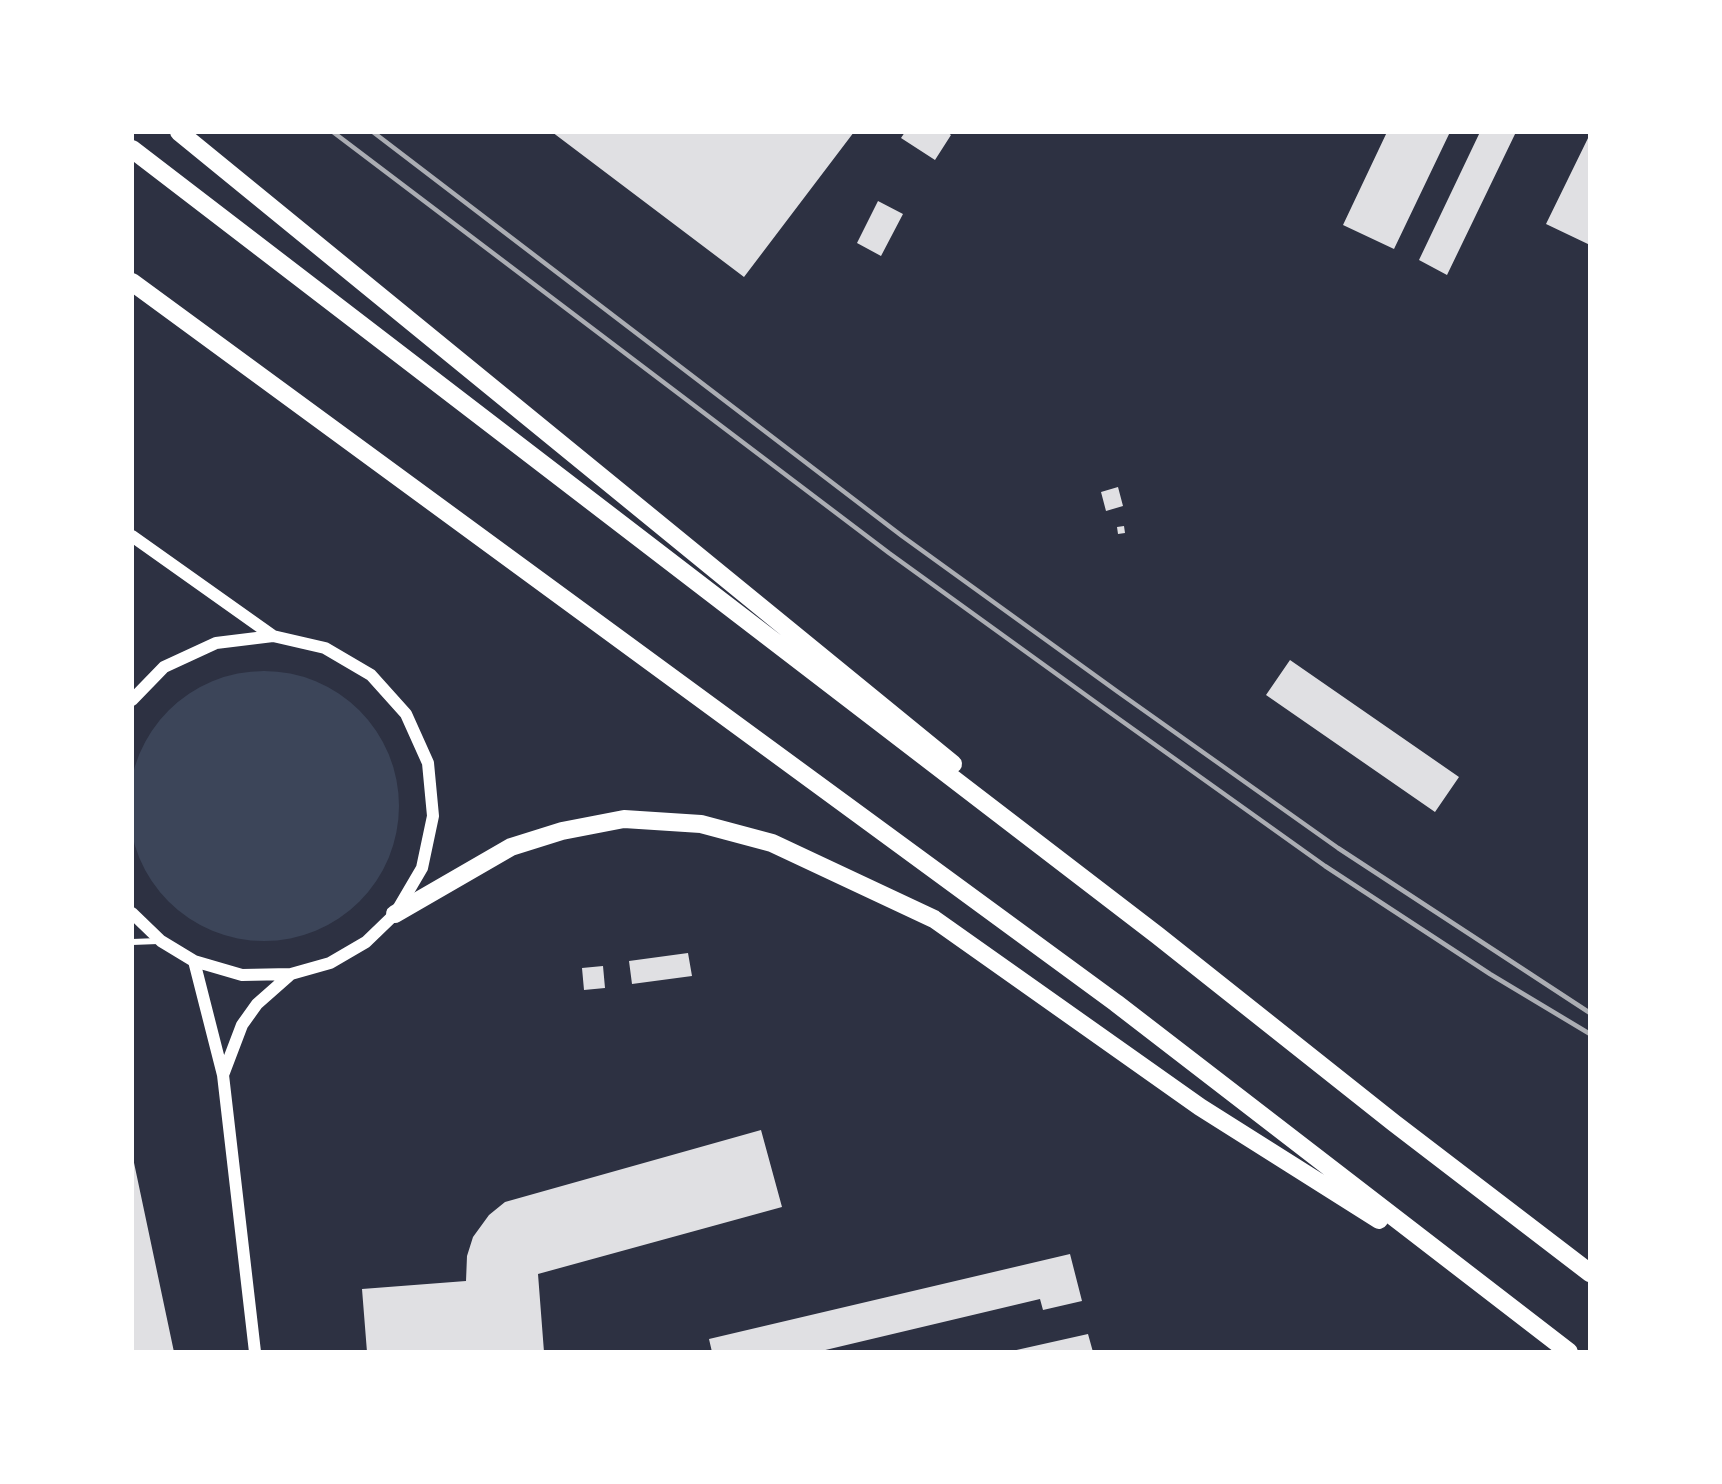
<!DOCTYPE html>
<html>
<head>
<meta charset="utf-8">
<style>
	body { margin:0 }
	#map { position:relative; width:1722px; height:1484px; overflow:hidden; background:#2d3142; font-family:Arial,sans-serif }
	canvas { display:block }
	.frame { position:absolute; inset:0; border:134px solid #fff; pointer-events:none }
</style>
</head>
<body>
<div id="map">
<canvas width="1722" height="1484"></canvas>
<div class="frame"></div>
</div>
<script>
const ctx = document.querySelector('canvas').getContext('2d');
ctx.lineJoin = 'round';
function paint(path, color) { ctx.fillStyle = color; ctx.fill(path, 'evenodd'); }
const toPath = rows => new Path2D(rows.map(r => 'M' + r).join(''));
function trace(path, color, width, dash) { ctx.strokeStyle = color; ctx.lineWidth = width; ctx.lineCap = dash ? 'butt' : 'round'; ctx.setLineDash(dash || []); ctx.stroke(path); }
const green = toPath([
	'129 806a135 135 0 1 1 270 0a135 135 0 1 1-270 0Z'
]);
const building = toPath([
	[552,132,854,132,744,277],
	[905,132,947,132,951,135,935,160,901,138],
	[1387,132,1450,132,1394,249,1343,225],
	[1480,132,1516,132,1447,275,1419,260],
	[1590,134,1590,245,1546,224],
	[878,201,903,214,881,256,857,243],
	[1118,487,1123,506,1106,511,1101,492],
	[1124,526,1125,533,1118,534,1117,527],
	[1290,660,1459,777,1435,812,1266,695],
	[688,953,692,976,632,984,629,961],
	[603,966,605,988,584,990,582,968],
	[761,1130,782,1207,538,1274,544,1352,367,1352,362,1289,466,1281,467,1256,473,1237,489,1215,505,1202],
	[132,1158,133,1158,174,1352,132,1352],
	[1070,1254,1082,1301,1043,1310,1040,1299,817,1352,712,1352,709,1339],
	[1088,1334,1093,1352,1013,1352,1012,1351]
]);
const minor = toPath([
	[132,942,158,941]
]);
const secondary = toPath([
	[132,536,273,636],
	[132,700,164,667,216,643,273,636,325,648,371,675,406,714,428,763,433,816,422,868,395,914,366,942,330,963,291,974,242,975,194,961,161,941,132,913],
	[194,961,223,1075,255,1352],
	[223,1075,242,1025,257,1004,291,974]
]);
const motorway = toPath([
	[179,132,953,764],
	[132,149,1157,935,1394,1123,1590,1273],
	[132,282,1116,1003,1569,1352],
	[395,914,511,847,562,831,624,819,701,824,772,843,934,919,1200,1107,1379,1220]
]);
const rail = toPath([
	[333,132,889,553,1105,709,1325,866,1490,974,1590,1034],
	[373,132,902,536,1118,692,1338,848,1590,1013]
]);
paint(green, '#3c4559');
paint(building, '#e0e0e3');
trace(minor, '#fff', 6);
trace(secondary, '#fff', 12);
trace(motorway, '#fff', 18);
trace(rail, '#abadb3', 4.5);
</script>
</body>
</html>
